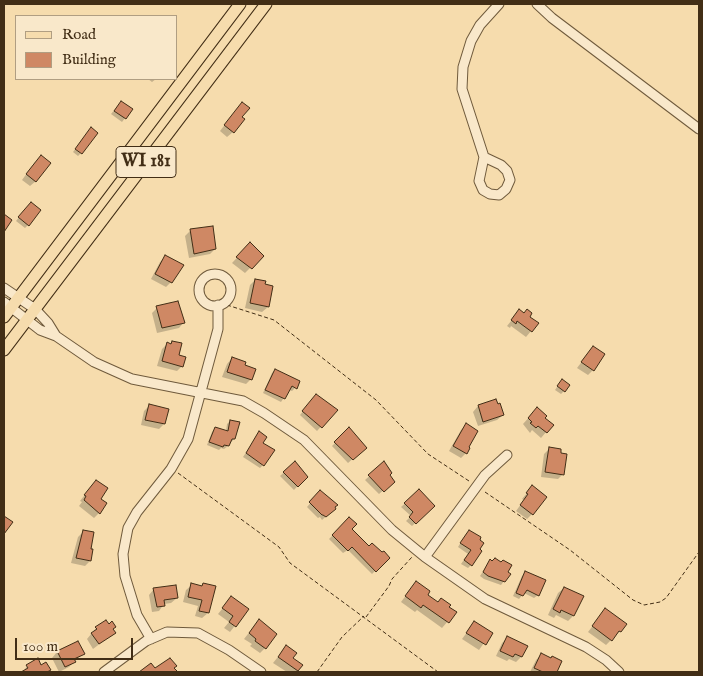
<!DOCTYPE html>
<html>
<head>
<meta charset="utf-8">
<style>
	body { margin:0 }
	#map { position:relative; width:703px; height:676px; overflow:hidden; background:#f6dcad; font-family:"IM FELL English",serif }
	canvas { display:block }
	.frame { position:absolute; inset:0; border:5px solid #422e16; pointer-events:none }
	.legend { position:absolute; left:15px; top:15px; width:162px; height:65px; box-sizing:border-box; background:#f9e8ca; border:1px solid #b09e82; margin:0; padding:6px 9px; list-style:none; font-size:15px; color:#422e16 }
	.legend li { display:flex; align-items:center; gap:10px; height:25px }
	.legend b { width:25px; border:1px solid #b09e82 }
	.scale { position:absolute; left:15px; top:638px; width:118px; height:22px; box-sizing:border-box; border:2px solid #422e16; border-top:0; padding-left:6px; font-size:15px; line-height:18px; white-space:nowrap; color:#422e16; -webkit-text-stroke:4px #f9e8ca; paint-order:stroke }
</style>
</head>
<body>
<div id="map">
<canvas width="703" height="676"></canvas>
<div class="frame"></div>
<ul class="legend">
<li><b style="height:6px;background:#f6dcad"></b>Road</li>
<li><b style="height:14px;background:#cf8864"></b>Building</li>
</ul>
<div class="scale">100 m</div>
</div>
<script>
const ctx = document.querySelector('canvas').getContext('2d');
ctx.lineJoin = 'round';
function paint(path, color) { ctx.fillStyle = color; ctx.fill(path, 'evenodd'); }
const toPath = rows => new Path2D(rows.map(r => 'M' + r).join(''));
function trace(path, color, width, dash) { ctx.strokeStyle = color; ctx.lineWidth = width; ctx.lineCap = dash ? 'butt' : 'round'; ctx.setLineDash(dash || []); ctx.stroke(path); }
function write(font, color, halo, rows, align = 'center') {
  ctx.font = font + ' "IM FELL English",serif'; ctx.lineWidth = 4; ctx.setLineDash([]); ctx.textBaseline = 'middle'; ctx.strokeStyle = halo; ctx.fillStyle = color; for (const [text, x, y, turn = 0] of rows) {
    ctx.save(); ctx.translate(x, y); ctx.rotate((+turn || 0) * Math.PI / 180); ctx.textAlign = isNaN(turn) ? turn : align; if (halo) ctx.strokeText(text, 0, 0); ctx.fillText(text, 0, 0); ctx.restore();
  }
}
const shadow = toPath([
	[148,79,156,79,152,82],
	[121,102,131,110,122,122,111,114],
	[237,109,241,117,233,132,227,137,220,131],
	[88,132,81,153,78,156,73,152],
	[35,162,36,181,30,186,22,180],
	[27,207,28,225,25,228,16,221],
	[191,230,215,249,210,254,189,258,185,236],
	[250,244,262,256,245,273,232,263],
	[166,256,171,282,166,287,151,279,160,262],
	[255,280,268,307,262,312,245,308,250,285],
	[157,308,184,322,179,328,157,333,152,313],
	[519,311,528,317,531,331,526,337,511,326,510,328,507,326],
	[172,342,182,366,177,371,157,366,162,349,167,344,170,344],
	[593,347,593,370,588,375,577,368],
	[232,358,243,365,251,379,246,384,222,377,227,364],
	[275,370,298,382,295,388,292,391,289,390,281,402,263,393,272,373],
	[559,384,564,391,561,394,555,390],
	[313,399,336,410,317,431,300,415],
	[149,406,164,424,159,429,141,425,144,411],
	[478,406,503,415,497,420,478,426,473,412],
	[532,414,552,425,541,438,532,430,530,433,523,424],
	[230,421,234,439,228,446,224,449,221,448,219,450,207,445,212,432,215,428,226,431,227,424],
	[466,425,466,453,461,458,449,451,461,430],
	[349,429,365,448,348,463,332,446],
	[259,433,262,444,263,465,260,468,243,457],
	[550,448,563,474,558,479,541,477,544,454],
	[295,462,306,477,294,490,280,476],
	[384,463,388,476,393,482,379,494,365,480],
	[91,487,99,499,99,513,94,518,79,506,82,502,80,501],
	[532,487,532,514,527,519,516,511,524,500,522,499],
	[419,491,434,506,412,526,406,521,411,516,401,507],
	[320,492,331,512,322,520,320,517,318,518,307,507],
	[349,519,350,529,370,548,388,558,372,574,348,550,343,553,329,539],
	[84,531,90,550,92,550,90,561,85,566,71,563,78,537],
	[466,534,480,538,471,565,468,568,461,564,468,554,458,547],
	[490,561,504,581,501,585,484,579,480,576],
	[525,573,538,595,534,598,524,593,519,599,513,596,522,576],
	[416,582,426,595,437,604,448,607,455,613,442,628,417,610,415,612,401,602],
	[203,584,208,613,202,618,195,616,198,606,183,602,186,590,192,585,201,587],
	[564,588,582,597,573,616,568,621,556,615,554,618,548,615,558,593],
	[154,589,177,598,171,603,164,604,159,611,152,612,149,595],
	[231,598,247,610,230,632,224,628,229,622,218,614],
	[605,610,620,631,606,645,588,632],
	[259,620,265,648,260,653,250,646,252,644,244,639],
	[474,623,491,633,479,650,462,639],
	[96,628,112,630,114,633,93,649,87,639],
	[507,638,526,646,521,657,516,662,509,659,507,661,496,656,502,643],
	[78,642,83,653,69,667,59,672,52,658,57,652],
	[286,647,292,658,301,665,296,672,287,672,273,663],
	[541,655,561,661,556,672,530,672,536,660],
	[27,666,41,667,49,670,47,672,23,672]
]);
const building = toPath([
	[121,101,133,109,126,119,114,111,121,101],
	[242,102,250,108,242,117,245,119,234,133,224,125,242,102],
	[91,127,98,133,82,154,75,149,91,127],
	[41,155,51,163,36,182,26,174,41,155],
	[31,202,41,210,29,226,18,217,31,202],
	[4,214,12,220,4,232,4,214],
	[213,226,216,249,194,254,190,229,213,226],
	[250,242,264,256,252,269,236,257,250,242],
	[165,255,184,265,172,283,155,274,165,255],
	[255,279,266,281,265,284,273,286,269,307,250,303,255,279],
	[178,301,185,323,162,328,156,306,178,301],
	[519,309,524,313,527,309,532,313,530,317,539,323,532,332,517,321,516,324,511,320,519,309],
	[172,341,182,343,179,355,186,357,183,367,162,361,167,342,171,344,172,341],
	[593,346,605,354,594,371,581,362,593,346],
	[232,357,246,362,245,365,256,369,252,380,227,372,232,357],
	[275,369,300,381,297,389,292,386,285,399,265,390,275,369],
	[562,379,570,385,565,392,557,386,562,379],
	[316,394,338,410,322,428,302,411,316,394],
	[496,399,498,404,500,403,504,415,483,422,478,405,496,399],
	[149,404,169,409,165,424,145,420,149,404],
	[537,407,547,416,545,418,554,425,547,433,538,426,536,428,530,423,532,422,528,418,537,407],
	[230,420,240,422,235,439,232,439,229,446,224,445,223,447,209,442,215,427,228,431,230,420],
	[466,423,478,431,469,447,470,448,467,454,453,446,466,423],
	[349,427,367,448,353,460,334,442,349,427],
	[259,431,267,437,263,443,275,450,264,466,246,453,259,431],
	[549,447,561,449,561,453,567,454,564,475,545,472,549,447],
	[295,461,308,477,298,487,283,472,295,461],
	[384,461,392,473,390,475,395,482,384,492,368,475,384,461],
	[96,480,108,488,101,499,107,503,100,514,84,500,86,496,84,495,96,480],
	[532,485,547,497,533,515,520,505,528,494,526,493,532,485],
	[419,489,435,506,416,524,409,517,413,512,404,503,419,489],
	[320,490,338,505,335,507,336,509,326,517,323,515,322,515,309,502,320,490],
	[4,516,13,522,4,534,4,516],
	[349,517,357,524,352,529,369,546,372,543,382,552,384,551,390,558,376,572,352,547,348,551,332,535,349,517],
	[83,530,94,532,91,549,93,549,91,561,76,558,83,530],
	[469,530,481,537,480,540,484,543,480,549,482,551,472,566,464,560,471,550,460,543,469,530],
	[495,558,501,562,503,560,512,565,508,572,511,574,505,582,488,576,483,572,490,559,492,561,495,558],
	[525,571,546,580,539,596,527,590,523,596,516,593,525,571],
	[416,581,430,591,428,595,438,602,441,598,451,605,449,607,457,612,449,623,423,605,421,608,405,596,416,581],
	[191,583,202,586,203,583,216,586,209,613,199,611,202,600,188,597,191,583],
	[176,585,178,598,164,600,165,606,157,607,153,588,176,585],
	[564,587,584,596,574,616,561,610,560,613,553,609,564,587],
	[231,596,249,609,236,627,229,622,233,616,222,608,231,596],
	[605,608,627,624,621,632,619,631,612,641,592,626,605,608],
	[259,619,277,634,266,649,255,641,256,639,249,633,259,619],
	[106,620,109,624,112,621,116,627,113,629,116,633,99,644,91,633,97,629,95,627,106,620],
	[474,621,493,633,486,645,466,633,474,621],
	[507,636,528,646,522,657,515,654,513,657,500,651,507,636],
	[78,641,85,654,74,659,76,662,65,667,57,651,78,641],
	[286,645,297,653,293,658,303,665,298,671,278,657,286,645],
	[541,653,551,658,552,656,562,661,557,672,543,672,534,668,541,653],
	[38,658,41,665,46,662,51,670,47,672,21,672,28,668,26,665,38,658],
	[170,658,177,666,174,668,178,672,139,672,151,663,155,668,170,658]
]);
const path = toPath([
	[227,305,274,320,376,400,428,454,469,481],
	[178,473,279,547,290,563,438,672],
	[485,492,570,550,633,600,644,605,660,602,666,598,699,552],
	[366,617,389,586,392,579,412,557],
	[317,672,342,637,364,616]
]);
const minor = toPath([
	[537,4,552,18,699,129],
	[484,157,501,165,507,171,510,180,506,189,499,195,490,194,483,190,479,181,484,157,462,89,463,67,471,41,480,25,499,4],
	'199 290a16 16 0 1 1 32 0a16 16 0 1 1-32 0Z',
	[4,288,35,309,48,323,56,336,40,330,4,302],
	[56,336,94,362,132,379,243,401,264,413,304,440,392,530,425,557,485,599,586,647,606,660,619,672],
	[425,557,485,475,507,455],
	[151,639,137,615,125,576,123,554,128,528,137,512,171,469,188,439,218,329,218,305],
	[104,672,146,641,167,632,198,633,229,650,261,672]
]);
const major = toPath([
	[4,317,240,4],
	[4,350,266,4]
]);
const shields = [
	[146,162,60]
];
const shieldNames = [
	["WI 181",146,162]
];
paint(shadow, '#0003');
paint(building, '#cf8864');
trace(building, '#422e16', 1);
trace(minor, '#6f5a3c', 11);
trace(major, '#422e16', 13);
trace(path, '#422e16', 1, [4, 2.5]);
trace(minor, '#f9e8ca', 9);
trace(major, '#f6dcad', 11);
for (const [x, y, w] of shields) { const box = new Path2D(); box.roundRect(x - w / 2, y - 15.5, w, 31, 4); ctx.fillStyle = '#f9e8ca'; ctx.fill(box); trace(box, '#422e16', 1); }
write('bold 18px', '#422e16', null, shieldNames);
</script>
</body>
</html>
